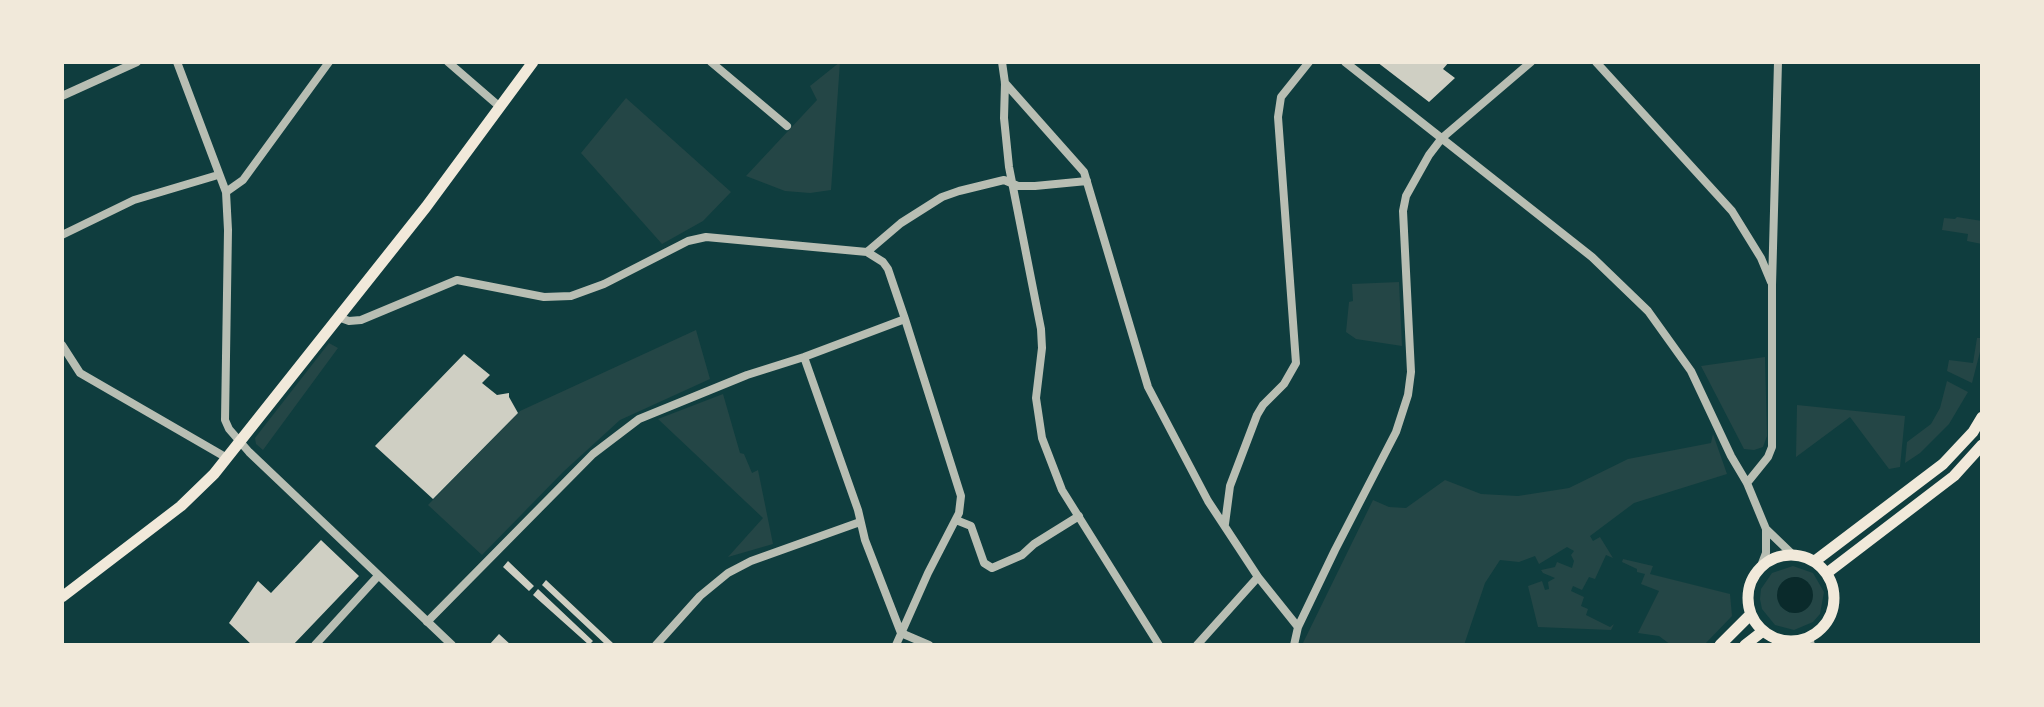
<!DOCTYPE html>
<html>
<head>
<meta charset="utf-8">
<style>
	body { margin:0 }
	#map { position:relative; width:2044px; height:707px; overflow:hidden; background:#0f3d3e; font-family:Helvetica,sans-serif }
	canvas { display:block }
	.frame { position:absolute; inset:0; border:64px solid #f1e9da; pointer-events:none }
</style>
</head>
<body>
<div id="map">
<canvas width="2044" height="707"></canvas>
<div class="frame"></div>
</div>
<script>
const ctx = document.querySelector('canvas').getContext('2d');
ctx.lineJoin = 'round';
function paint(path, color) { ctx.fillStyle = color; ctx.fill(path, 'evenodd'); }
const toPath = rows => new Path2D(rows.map(r => 'M' + r).join(''));
function trace(path, color, width, dash) { ctx.strokeStyle = color; ctx.lineWidth = width; ctx.lineCap = dash ? 'butt' : 'round'; ctx.setLineDash(dash || []); ctx.stroke(path); }
const green = toPath([
	[840,62,831,190,810,193,785,191,746,176,817,100,810,86],
	[626,98,731,192,703,221,662,244,581,153],
	[1957,217,1982,221,1982,244,1967,241,1968,234,1942,230,1944,218,1955,219],
	[1399,282,1402,346,1356,339,1346,332,1349,302,1353,301,1352,284],
	[696,330,710,379,620,420,563,472,482,555,428,505,520,411],
	[1977,338,1982,338,1982,344,1972,383,1947,371,1949,360,1973,363],
	[329,343,338,348,263,450,256,444,255,438],
	[1765,357,1767,436,1763,447,1754,450,1744,449,1701,366],
	[1947,381,1968,392,1949,424,1920,453,1905,463,1907,442,1931,424,1940,408],
	[723,394,740,453,744,454,752,473,758,470,773,544,728,557,763,518,658,419],
	[1797,405,1905,416,1900,467,1889,469,1850,417,1796,457],
	[1713,434,1727,474,1634,503,1590,536,1593,541,1600,537,1613,558,1606,555,1595,579,1589,577,1582,590,1573,586,1571,591,1584,597,1581,606,1588,609,1586,615,1610,627,1614,624,1611,630,1538,627,1528,586,1542,581,1545,590,1549,589,1548,582,1555,578,1543,573,1541,570,1555,567,1557,562,1572,568,1574,561,1571,555,1574,551,1567,547,1539,564,1535,556,1519,562,1500,560,1485,583,1464,645,1302,645,1373,500,1389,507,1406,508,1445,480,1481,494,1518,496,1569,488,1628,459,1711,443],
	[1623,559,1653,566,1650,574,1730,594,1732,616,1704,645,1671,645,1659,636,1638,633,1659,591,1641,584,1645,574,1637,572,1637,569,1622,562],
	[1793,566,1813,573,1824,592,1820,614,1813,622,1794,630,1775,625,1762,609,1760,599,1761,589,1772,573],
	[1797,577,1808,582,1790,613,1780,606,1778,589,1785,580]
]);
const water = toPath([
	'1777 595a18 18 0 1 1 36 0a18 18 0 1 1-36 0Z'
]);
const building = toPath([
	[1377,62,1449,62,1443,69,1455,78,1429,102],
	[464,354,490,375,482,383,497,395,509,393,509,397,518,413,433,499,375,446],
	[321,540,359,576,293,645,252,645,229,623,258,581,271,593],
	[508,561,534,586,529,591,503,567],
	[546,580,615,645,606,645,542,585],
	[538,589,593,641,589,645,533,595],
	[499,634,511,645,489,645]
]);
const minor = toPath([
	[177,62,226,192,228,230,225,420,229,429,249,452,452,645],
	[448,62,500,107],
	[711,62,787,126],
	[1002,62,1005,83,1004,118,1009,167,1041,329,1042,348,1036,398,1042,438,1062,490,1159,645],
	[1345,62,1592,257,1648,311,1691,371,1731,456,1747,483,1766,529,1792,554],
	[1596,62,1732,211,1761,258,1771,282],
	[1005,83,1084,172,1148,387,1208,501,1258,577,1298,627],
	[62,96,137,62],
	[226,192,243,180,329,62],
	[62,235,134,200,218,175],
	[867,252,901,223,942,197,959,191,1004,180,1018,186,1035,186,1087,181],
	[338,317,349,321,361,320,457,280,544,297,571,296,604,284,688,241,706,237,867,252,883,262,888,269,905,319,961,496,959,513,928,573,896,645],
	[62,345,80,373,227,458],
	[804,357,858,510,865,540,901,633,929,645],
	[1747,483,1768,457,1772,447,1772,285,1778,62],
	[956,520,971,526,984,563,992,568,1022,555,1034,544,1079,516],
	[1225,524,1230,486,1257,415,1263,405,1284,384,1296,363,1278,117,1281,97,1309,62],
	[1761,566,1766,553,1766,529],
	[427,622,593,454,639,419,747,375,804,357,905,319],
	[315,645,378,576],
	[656,645,700,596,728,573,751,561,860,522],
	[1197,645,1258,577],
	[1294,645,1298,627,1335,550,1396,432,1408,395,1411,372,1403,211,1406,196,1429,155,1442,138,1531,62]
]);
const tertiary = toPath([
	[1808,638,1810,645]
]);
const secondary = toPath([
	'1748 598a43 43 0 1 1 86 0a43 43 0 1 1-86 0Z',
	[1815,561,1943,464,1973,432,1982,417],
	[1827,573,1954,476,1982,445],
	[62,597,181,506,214,474,426,207,533,62],
	[1720,645,1751,614],
	[1745,645,1763,631]
]);
paint(green, '#244646');
paint(water, '#0a2a2b');
paint(building, '#cfcfc3');
trace(minor, '#b8beb3', 8);
trace(tertiary, '#b8beb3', 10);
trace(secondary, '#f1e9da', 11);
</script>
</body>
</html>
